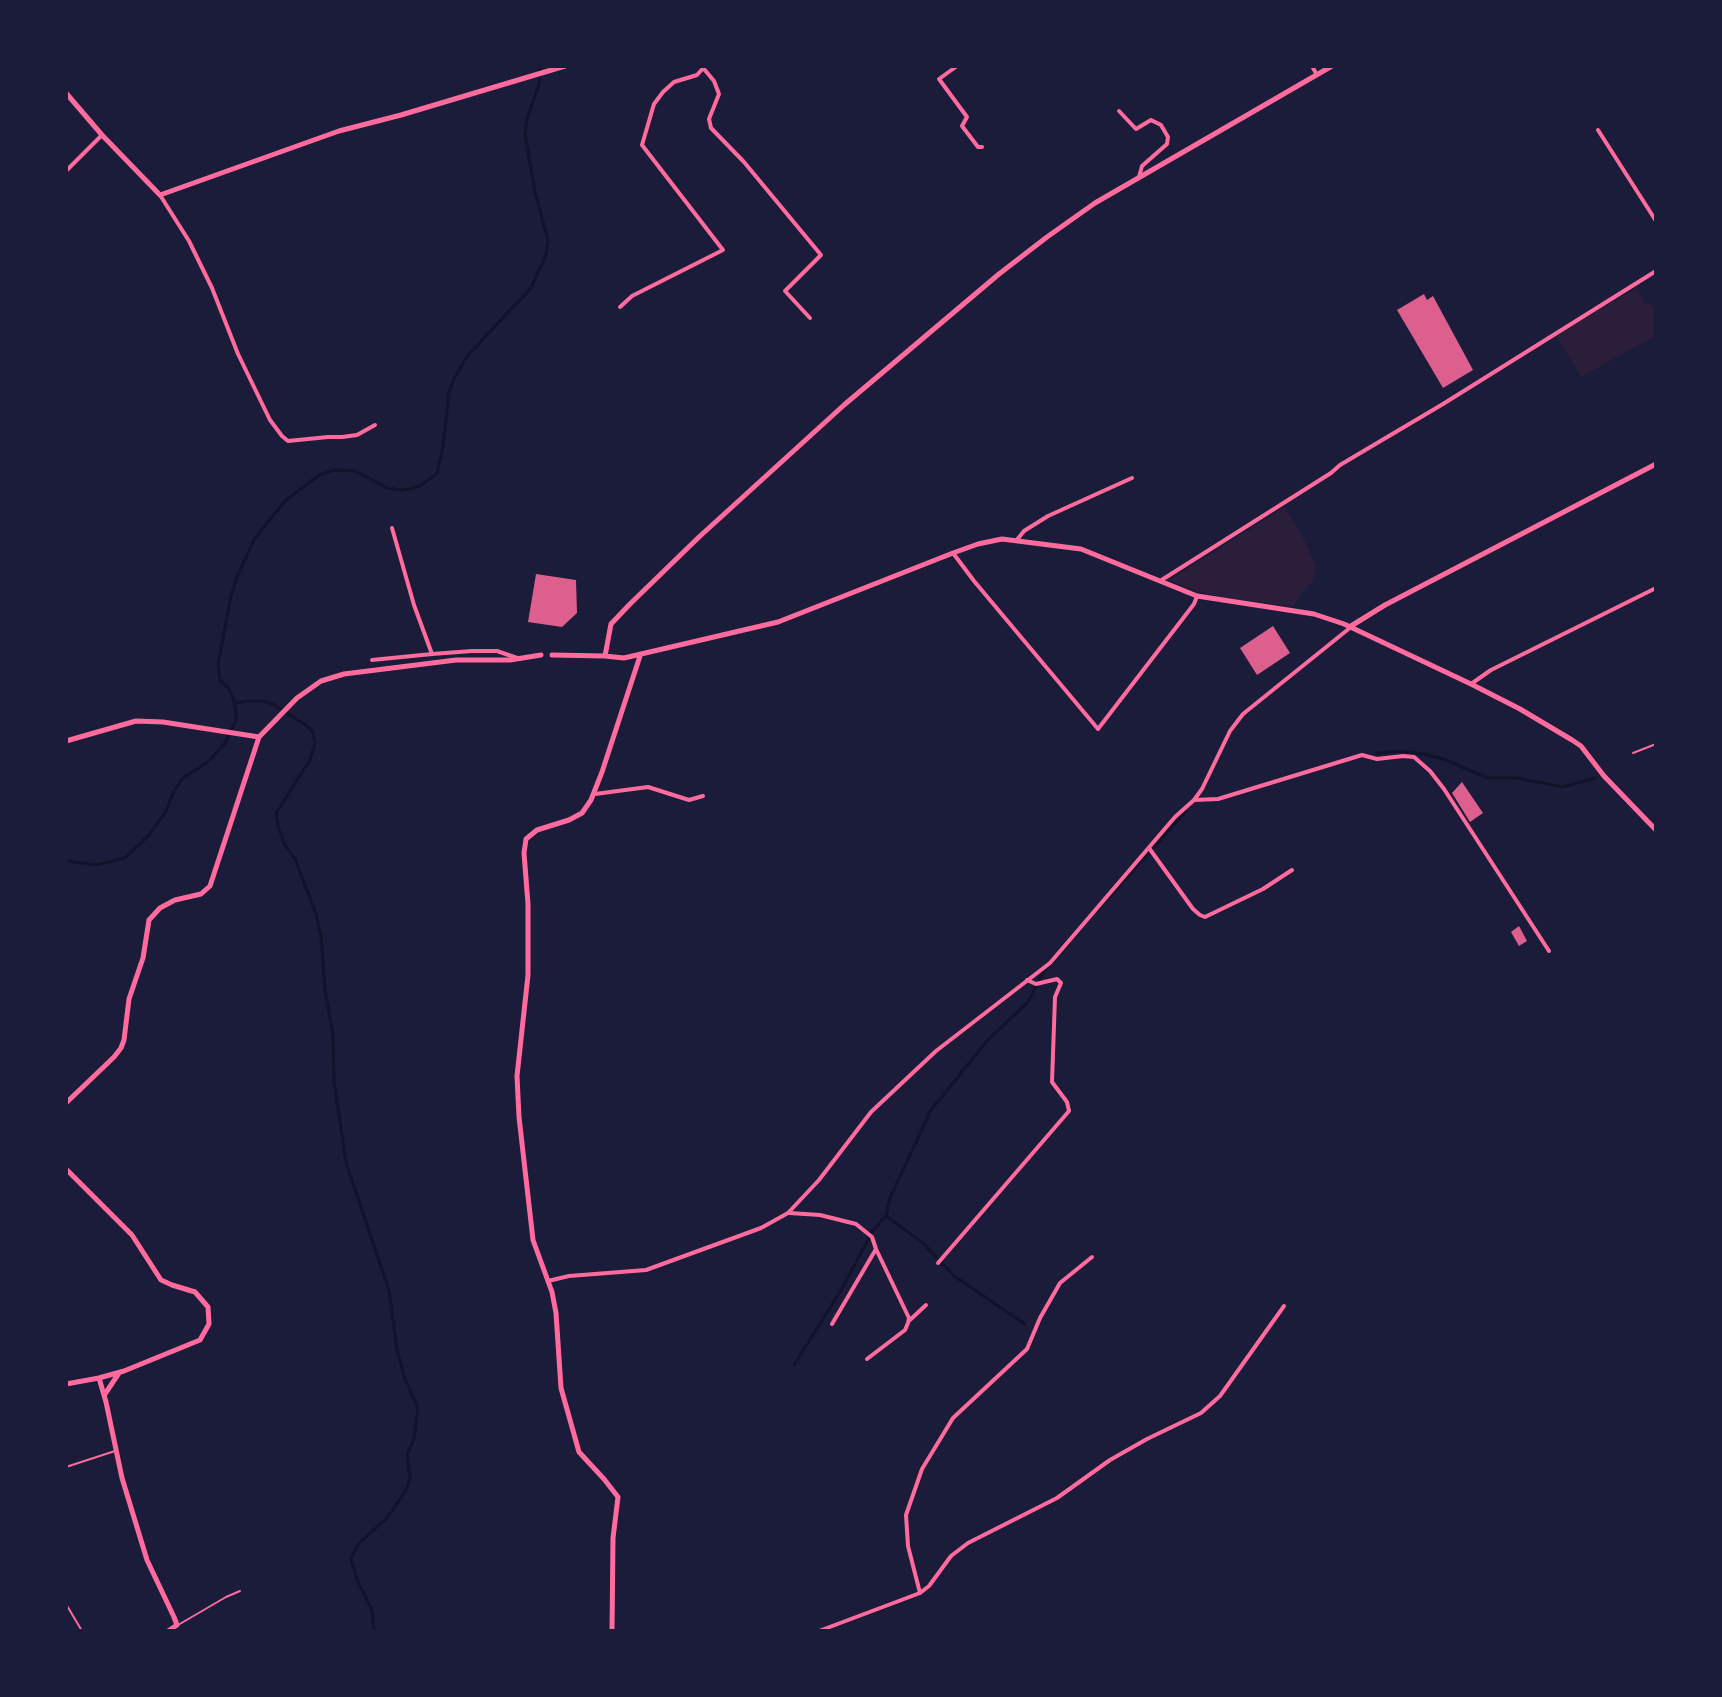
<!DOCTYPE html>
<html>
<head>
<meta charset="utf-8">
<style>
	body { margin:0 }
	#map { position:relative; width:1722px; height:1697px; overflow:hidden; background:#1b1b3a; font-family:"Alegreya Sans",sans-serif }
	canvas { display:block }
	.frame { position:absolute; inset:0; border:68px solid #1b1b3a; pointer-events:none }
</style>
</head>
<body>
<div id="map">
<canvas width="1722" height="1697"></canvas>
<div class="frame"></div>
</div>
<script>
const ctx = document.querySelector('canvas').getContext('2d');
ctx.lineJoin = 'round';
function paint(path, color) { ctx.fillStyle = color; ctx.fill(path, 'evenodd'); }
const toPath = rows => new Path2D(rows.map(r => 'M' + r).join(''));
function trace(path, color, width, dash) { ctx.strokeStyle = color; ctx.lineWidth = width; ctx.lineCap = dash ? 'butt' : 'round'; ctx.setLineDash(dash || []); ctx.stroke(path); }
const green = toPath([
	[1637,288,1645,304,1650,303,1656,311,1656,336,1581,377,1557,337,1564,330],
	[1285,507,1306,543,1316,567,1313,581,1299,596,1294,606,1229,599,1200,592,1169,580]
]);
const stream = toPath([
	[234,703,247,701,263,701,273,704,307,726,313,732,315,743,310,760,276,813,278,826,285,845,295,859,316,914,321,936,325,990,333,1035,334,1081,346,1163,389,1290,397,1350,405,1379,418,1408,414,1438,407,1456,410,1477,407,1489,386,1519,359,1543,351,1558,357,1580,372,1610,374,1631],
	[1376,753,1401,751,1424,754,1446,760,1488,778,1517,778,1563,787,1595,778],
	[66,861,96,865,125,858,149,835,166,811,173,793,182,779,209,761,225,743,236,720,236,712,233,698,228,687,220,681,218,664,231,596,237,577,255,538,285,501,319,475,336,470,356,471,387,488,401,490,410,489,421,485,437,474,443,446,449,392,455,377,468,355,531,288,546,255,548,240,535,192,525,134,527,119,539,85,540,66],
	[1097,911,1186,811],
	[886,1216,923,1243,954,1276,1025,1324],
	[794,1365,843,1287,873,1230,886,1216,890,1198,931,1110,987,1041,1028,1002,1044,971,1069,944]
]);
const building = toPath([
	[1424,294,1427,300,1433,296,1473,370,1443,388,1397,310],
	[536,574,576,580,577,613,562,627,528,622],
	[1273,626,1290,653,1257,675,1240,648],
	[1462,782,1483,813,1470,822,1452,793],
	[1519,926,1527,941,1519,946,1511,932]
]);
const service = toPath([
	[1633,753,1656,744],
	[66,1467,115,1451],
	[66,1604,82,1631],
	[178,1625,226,1597,240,1591]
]);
const minor = toPath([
	[957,66,939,79,967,117,962,126,978,147,982,147],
	[1312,66,1317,75],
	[704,69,714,81,719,94,709,119,711,128,744,162,821,255,785,291,810,318],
	[1119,111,1136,129,1151,120,1161,125,1168,137,1167,144,1142,166,1139,177],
	[1598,130,1656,221],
	[66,171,102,135],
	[160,195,189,241,212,288,238,354,270,420,282,436,288,441,328,437,342,437,357,435,375,425],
	[620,307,632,296,723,250,642,145,654,104,663,92,674,82,697,75,705,66],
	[392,528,414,605,432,654,472,651,497,651,520,659],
	[1016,541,1024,531,1048,516,1132,478],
	[953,553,974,581,1098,729,1194,604,1197,596],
	[1160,581,1331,473,1340,465,1443,404,1656,271],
	[372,660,432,654],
	[1471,684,1491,670,1656,588],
	[595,794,648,787,689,800,703,796],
	[1194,800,1218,799,1362,755,1377,759,1403,756,1414,757,1430,771,1444,789,1549,951],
	[1149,848,1193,909,1200,915,1205,917,1263,889,1292,870],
	[789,1213,820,1215,856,1224,872,1237,876,1249,832,1324],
	[876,1249,909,1318],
	[938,1263,1069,1111,1067,1102,1052,1082,1055,997,1061,983,1057,979,1036,984,1027,980],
	[548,1281,569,1276,646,1270,761,1228,788,1213,819,1180,871,1112,936,1051,1050,963,1175,817,1194,800,1202,789,1230,731,1243,714,1351,627],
	[867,1359,905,1330,908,1323,909,1318,910,1320,926,1305],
	[920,1593,908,1546,906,1515,922,1469,953,1418,1027,1349,1040,1318,1060,1283,1092,1257],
	[819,1631,920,1593,929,1586,951,1556,968,1543,1057,1498,1110,1460,1147,1439,1201,1413,1220,1396,1284,1306]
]);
const tertiary = toPath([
	[66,93,102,135,160,195,339,131,401,115,565,66],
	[1351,626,1385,605,1656,464],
	[552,655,605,656,624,658,778,622,953,553,978,544,1002,539,1081,549,1197,596,1314,614,1344,624,1471,684,1520,709,1572,740,1581,746,1604,776,1656,830],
	[605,656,611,624,630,604,699,537,844,405,999,274,1047,237,1095,203,1332,66],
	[66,741,136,721,163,722,259,737],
	[66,1103,114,1057,121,1048,124,1040,129,999,143,958,149,920,160,908,175,900,201,894,210,886,259,737,297,698,321,681,344,674,456,660,510,660,541,655],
	[66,1169,132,1235,161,1280,172,1285,195,1292,208,1307,209,1324,200,1340,124,1371,99,1378,106,1402,122,1478,147,1560,174,1617,177,1625,168,1631],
	[66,1384,99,1378],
	[105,1394,119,1373],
	[612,1631,613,1538,618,1497,604,1479,579,1452,561,1388,556,1313,552,1292,533,1240,519,1117,517,1076,528,975,528,904,524,853,526,839,537,830,569,820,582,813,591,800,602,772,640,656]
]);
paint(green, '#2a1e3b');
trace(stream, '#12122b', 3);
paint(building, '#dd5f8e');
trace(service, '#ff6b9d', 2);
trace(minor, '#ff6b9d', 4);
trace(tertiary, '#ff6b9d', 5);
</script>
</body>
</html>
